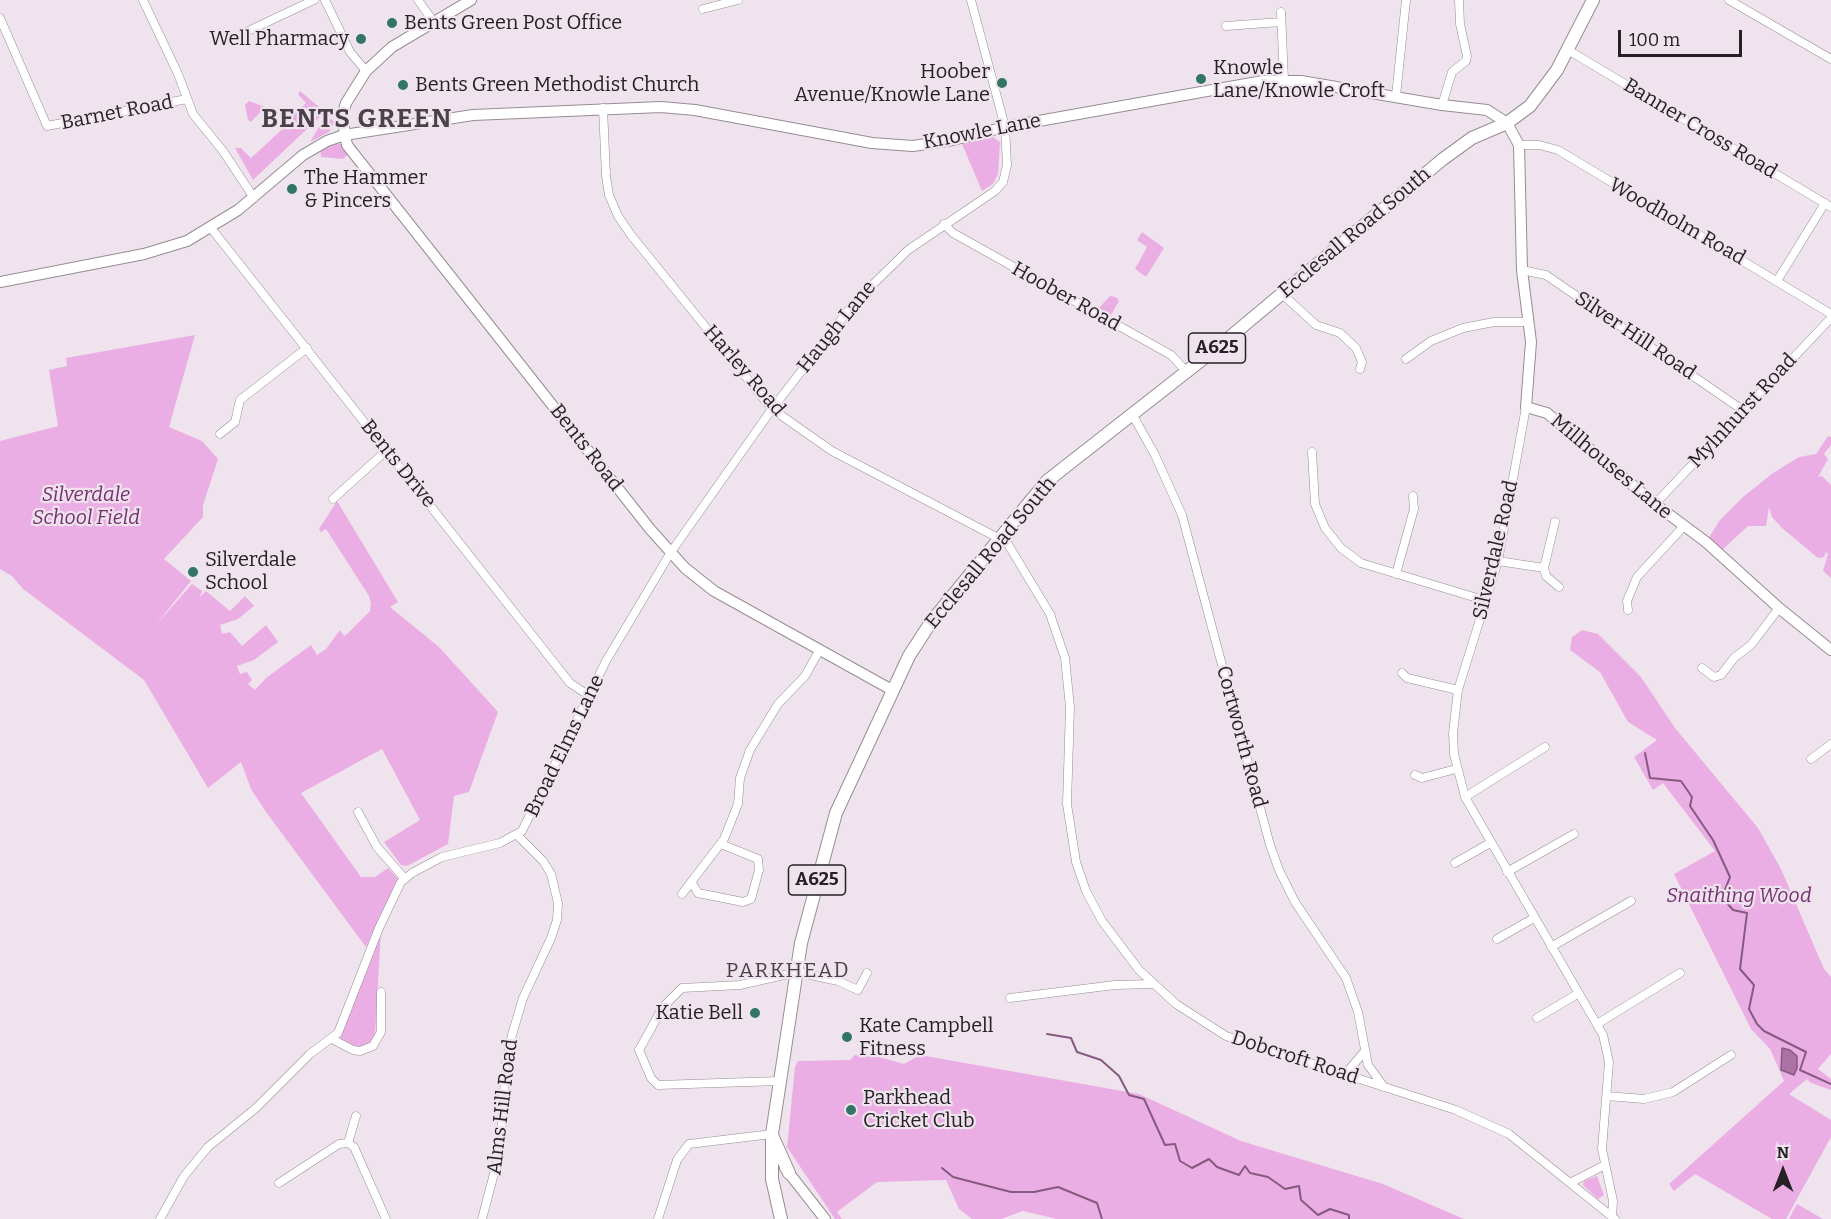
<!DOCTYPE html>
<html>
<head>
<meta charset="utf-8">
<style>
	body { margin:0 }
	#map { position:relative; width:1831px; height:1219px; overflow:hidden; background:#efe4ed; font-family:Bitter,serif }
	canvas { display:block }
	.north { position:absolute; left:1753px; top:1141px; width:60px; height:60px; -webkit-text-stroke:4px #efe4ed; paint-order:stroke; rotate:0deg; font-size:16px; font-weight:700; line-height:24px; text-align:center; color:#252124 }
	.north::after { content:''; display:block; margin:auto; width:21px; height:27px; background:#252124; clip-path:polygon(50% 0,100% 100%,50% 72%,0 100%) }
	.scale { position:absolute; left:1618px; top:30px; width:124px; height:27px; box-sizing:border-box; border:3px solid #252124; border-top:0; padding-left:8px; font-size:18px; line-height:21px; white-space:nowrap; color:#252124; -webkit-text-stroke:4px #efe4ed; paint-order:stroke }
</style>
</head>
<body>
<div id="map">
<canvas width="1831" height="1219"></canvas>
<div class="north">N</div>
<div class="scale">100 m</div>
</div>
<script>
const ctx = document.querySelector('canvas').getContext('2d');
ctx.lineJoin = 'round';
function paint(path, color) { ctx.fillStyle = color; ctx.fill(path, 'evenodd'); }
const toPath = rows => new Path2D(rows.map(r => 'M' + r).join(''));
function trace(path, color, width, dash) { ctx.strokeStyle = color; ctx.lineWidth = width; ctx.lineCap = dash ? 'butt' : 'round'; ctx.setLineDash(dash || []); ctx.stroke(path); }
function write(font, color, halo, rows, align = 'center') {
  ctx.font = font + ' Bitter,serif'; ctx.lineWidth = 4.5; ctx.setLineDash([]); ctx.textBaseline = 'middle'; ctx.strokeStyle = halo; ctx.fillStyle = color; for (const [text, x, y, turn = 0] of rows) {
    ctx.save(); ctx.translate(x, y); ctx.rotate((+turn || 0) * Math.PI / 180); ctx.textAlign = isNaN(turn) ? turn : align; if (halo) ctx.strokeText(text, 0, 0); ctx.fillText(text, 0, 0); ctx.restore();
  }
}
const green = toPath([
	[300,91,325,112,253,180,235,148,241,148,251,158,290,122,288,120,306,103,298,94],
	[249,101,265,107,251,122,248,120,245,105],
	[332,119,334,123,329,132,310,142,322,122],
	[993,137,1000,142,998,174,993,184,982,191,962,144],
	[333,143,342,144,350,153,343,159,321,157,320,148],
	[1142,232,1164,248,1146,277,1135,269,1147,247,1137,240],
	[1110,296,1116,297,1119,301,1111,315,1099,308],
	[195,335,169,427,202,441,218,459,203,505,203,517,164,559,191,581,155,626,192,584,202,591,200,597,206,591,230,611,245,596,254,606,238,619,220,625,222,634,230,632,242,646,266,625,278,642,254,660,237,666,240,674,247,672,252,680,248,684,255,690,266,678,311,645,317,655,326,649,340,630,344,636,347,634,370,611,371,604,369,596,326,529,321,532,319,529,337,501,398,602,390,607,439,647,498,712,469,792,454,796,448,844,407,866,401,865,384,842,420,820,382,749,301,793,361,877,375,877,388,868,398,879,366,947,266,812,251,789,241,762,208,788,144,680,23,589,12,576,0,569,0,441,58,426,49,370,67,366,66,358],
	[1828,436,1831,437,1831,445,1824,454,1828,459,1818,477,1822,476,1831,485,1831,578,1823,571,1828,554,1826,552,1824,557,1818,558,1782,528,1772,517,1769,507,1766,526,1748,526,1719,553,1706,542,1720,520,1743,497,1773,473,1799,457,1816,454],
	[1582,630,1598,634,1641,677,1675,728,1758,828,1781,869,1824,969,1831,977,1831,1054,1818,1069,1831,1079,1831,1090,1811,1083,1807,1079,1789,1094,1831,1120,1831,1137,1786,1219,1772,1219,1695,1174,1674,1191,1669,1184,1784,1081,1770,1049,1751,1029,1674,874,1715,851,1663,783,1653,790,1634,757,1657,740,1628,722,1600,672,1570,650,1572,637],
	[381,931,375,1036,368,1045,357,1048,341,1041,340,1034],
	[855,1055,879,1057,904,1064,920,1055,1139,1094,1241,1141,1383,1184,1464,1219,1057,1219,1023,1211,1001,1219,972,1219,959,1209,946,1180,877,1182,837,1212,842,1219,835,1219,787,1147,795,1067,798,1061,850,1060],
	[1597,1176,1604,1195,1598,1199,1583,1185,1584,1181],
	[1797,1204,1823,1219,1789,1219]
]);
const water = toPath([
	[1782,1048,1790,1050,1797,1056,1797,1068,1794,1075,1781,1070,1782,1048]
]);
const stream = toPath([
	[1645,753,1650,778,1681,781,1692,797,1690,806,1713,840,1730,877,1722,897,1733,910,1747,913,1740,969,1754,985,1749,1009,1757,1024,1764,1031,1806,1052,1800,1070,1831,1084],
	[1047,1034,1071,1038,1077,1052,1101,1060,1119,1076,1129,1095,1144,1099,1165,1145,1175,1144,1180,1161,1192,1168,1209,1159,1217,1167,1239,1175,1245,1166,1250,1173,1268,1177,1285,1189,1299,1186,1301,1200,1318,1215,1330,1209,1349,1215,1349,1219],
	[942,1168,953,1177,1011,1192,1034,1192,1058,1187,1097,1203,1102,1219]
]);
const street = toPath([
	[143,0,178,74,193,114,223,151,254,198],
	[325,0,350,52,366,71],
	[418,0,433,21],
	[1729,0,1831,59],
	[703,9,738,0],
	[1281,12,1284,80],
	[0,18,47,126,187,99],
	[1226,26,1281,22],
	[246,32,314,0],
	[1568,50,1831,207],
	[1396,96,1406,0],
	[1442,105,1452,72,1466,61,1467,56,1460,24,1459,0],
	[603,108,606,176,609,195,618,216,631,235,772,409,832,451,1000,539],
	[1519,145,1539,145,1558,150,1831,314],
	[944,224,953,233,1171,355,1187,372],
	[211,228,570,683,588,695],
	[1522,270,1546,275,1744,411],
	[1777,281,1825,203],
	[1281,293,1316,325,1340,333,1356,348,1362,362,1360,369],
	[1406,359,1431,341,1463,328,1494,322,1528,322],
	[1526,407,1498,561,1458,690,1453,733,1454,754,1465,797,1603,1035,1609,1062,1602,1149,1613,1201,1612,1217],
	[1132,414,1155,455,1182,515,1270,845,1279,870,1295,902,1346,978,1358,1012,1368,1065,1384,1087],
	[220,434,235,422,240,400,307,348],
	[1312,452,1315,504,1325,528,1341,548,1361,563,1487,601],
	[333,499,387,450],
	[1655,504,1831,318],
	[1555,522,1544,568,1546,576,1559,587],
	[1003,536,1050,614,1065,658,1070,707,1067,804,1076,862,1086,891,1102,921,1139,970,1176,1004,1226,1036,1456,1110,1509,1134,1615,1219],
	[1498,561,1544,568],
	[1396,574,1414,509,1413,496],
	[1628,610,1627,601,1637,577,1684,526],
	[1702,668,1714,677,1721,675,1734,658,1751,645,1779,608],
	[1402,673,1407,678,1458,690],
	[1811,759,1831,744],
	[1415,775,1422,778,1456,769],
	[1465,797,1545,747],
	[358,812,377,847,405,879],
	[1455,863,1490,843],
	[1507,872,1574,834],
	[692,883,698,893,743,902,751,899,759,870,758,859,721,844],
	[682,894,724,839,738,804,740,778,750,750,778,704,805,676,819,651],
	[1497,939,1534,918],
	[1551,947,1631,901],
	[1010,998,1115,985,1152,984],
	[1537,1018,1579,993],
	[1597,1024,1680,973],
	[332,1039,353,1050,360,1051,373,1046,381,1032,381,992],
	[1340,1074,1348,1071,1364,1052],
	[780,1081,658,1085,651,1078,639,1050,663,1007,682,988,740,985,797,972,838,981,858,990,867,973],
	[1607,1096,1644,1099,1673,1092,1731,1055],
	[348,1143,356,1116],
	[1572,1182,1603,1166],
	[279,1183,339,1144,348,1143,354,1147,386,1219],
	[160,1219,184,1176,208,1147,256,1108,310,1054,338,1033,379,928,401,882,412,873,442,857,500,843,522,831,606,661,671,552,772,409,854,303,908,250,995,191,1003,182,1007,165,1005,127,971,0],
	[482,1219,500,1151,506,1063,512,1035,523,998,551,938,557,920,558,903,551,874,543,861,517,835],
	[658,1219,677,1160,689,1144,772,1134]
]);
const secondary = toPath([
	[471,0,392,47,366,71,346,103,342,116,347,145,650,529,685,568,714,591,892,690],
	[0,282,144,254,187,241,238,210,303,155,327,141,344,135,473,115,661,107,695,110,872,143,913,146,953,140,1005,127,1263,81,1301,81,1442,105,1487,110,1507,123,1519,145,1522,270,1531,342,1526,407,1547,413,1655,504,1706,542,1779,608,1831,650],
	[785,1168,825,1219]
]);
const primary = toPath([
	[772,1135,789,1173],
	[781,1219,772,1179,772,1134,801,943,836,813,909,656,931,622,1047,481,1218,347,1443,159,1472,138,1507,123,1530,106,1557,70,1593,0]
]);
const markers = [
	[392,23,6,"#327566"],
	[361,39,6,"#327566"],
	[1201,79,6,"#327566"],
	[1002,83,6,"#327566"],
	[403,85,6,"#327566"],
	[292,189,6,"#327566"],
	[193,572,6,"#327566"],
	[755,1013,6,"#327566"],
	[847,1037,6,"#327566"],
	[851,1110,6,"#327566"]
];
const shields = [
	[1217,348,57],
	[817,880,57]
];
const shieldNames = [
	["A625",1217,348],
	["A625",817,880]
];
const poiNames = [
	["Bents Green Post Office",404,23],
	["Well Pharmacy",349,39,"right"],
	["Knowle",1213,68],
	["Lane/Knowle Croft",1213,91],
	["Hoober",990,72,"right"],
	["Avenue/Knowle Lane",990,95,"right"],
	["Bents Green Methodist Church",415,85],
	["The Hammer",304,178],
	["& Pincers",304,201],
	["Silverdale",205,560],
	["School",205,583],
	["Katie Bell",743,1013,"right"],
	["Kate Campbell",859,1026],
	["Fitness",859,1049],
	["Parkhead",863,1098],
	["Cricket Club",863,1121]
];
const streetNames = [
	["Barnet Road",117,113,-11],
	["Banner Cross Road",1700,129,31],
	["Knowle Lane",982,132,-11],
	["Woodholm Road",1677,222,30],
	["Ecclesall Road South",1355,233,-40],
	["Hoober Road",1066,297,29],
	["Haugh Lane",837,327,-51],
	["Silver Hill Road",1635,336,34],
	["Harley Road",744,371,49],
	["Mylnhurst Road",1743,411,-47],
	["Bents Road",586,448,52],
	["Bents Drive",398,464,51],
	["Millhouses Lane",1611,467,40],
	["Silverdale Road",1496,550,-77],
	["Ecclesall Road South",991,553,-50],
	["Cortworth Road",1241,737,75],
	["Broad Elms Lane",565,746,-64],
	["Dobcroft Road",1295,1058,18],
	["Alms Hill Road",503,1107,-83]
];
const parkNames = [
	["Silverdale",86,495],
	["School Field",86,518],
	["Snaithing Wood",1739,896]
];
const neighbourhoodNames = [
	["PARKHEAD",788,971]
];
const districtNames = [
	["BENTS GREEN",357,120]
];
paint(green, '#ebaee4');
paint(water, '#ac72a6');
trace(water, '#845a7f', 1.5);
trace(stream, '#845a7f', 2);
trace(street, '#978c95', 9);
trace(secondary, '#978c95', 12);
trace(primary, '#978c95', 14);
trace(street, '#fff', 8);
trace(secondary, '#fff', 10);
trace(primary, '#fff', 12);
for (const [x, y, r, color] of markers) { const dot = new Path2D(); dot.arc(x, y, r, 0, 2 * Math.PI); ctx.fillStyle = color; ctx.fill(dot); trace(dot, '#efe4ed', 2); }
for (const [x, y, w] of shields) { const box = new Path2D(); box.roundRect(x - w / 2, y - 15, w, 30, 4.5); ctx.fillStyle = '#efe4ed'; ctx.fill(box); trace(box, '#252124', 1.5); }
write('bold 18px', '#252124', null, shieldNames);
write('20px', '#252124', '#efe4ed', poiNames, 'left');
write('20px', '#252124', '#efe4ed', streetNames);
write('italic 20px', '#762f71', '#efe4ed', parkNames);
ctx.letterSpacing = '1.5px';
write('21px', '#4a4149', '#efe4ed', neighbourhoodNames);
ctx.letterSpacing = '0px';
ctx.letterSpacing = '1.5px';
write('bold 26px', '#4a4149', '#efe4ed', districtNames);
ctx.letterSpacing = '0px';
</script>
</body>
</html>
